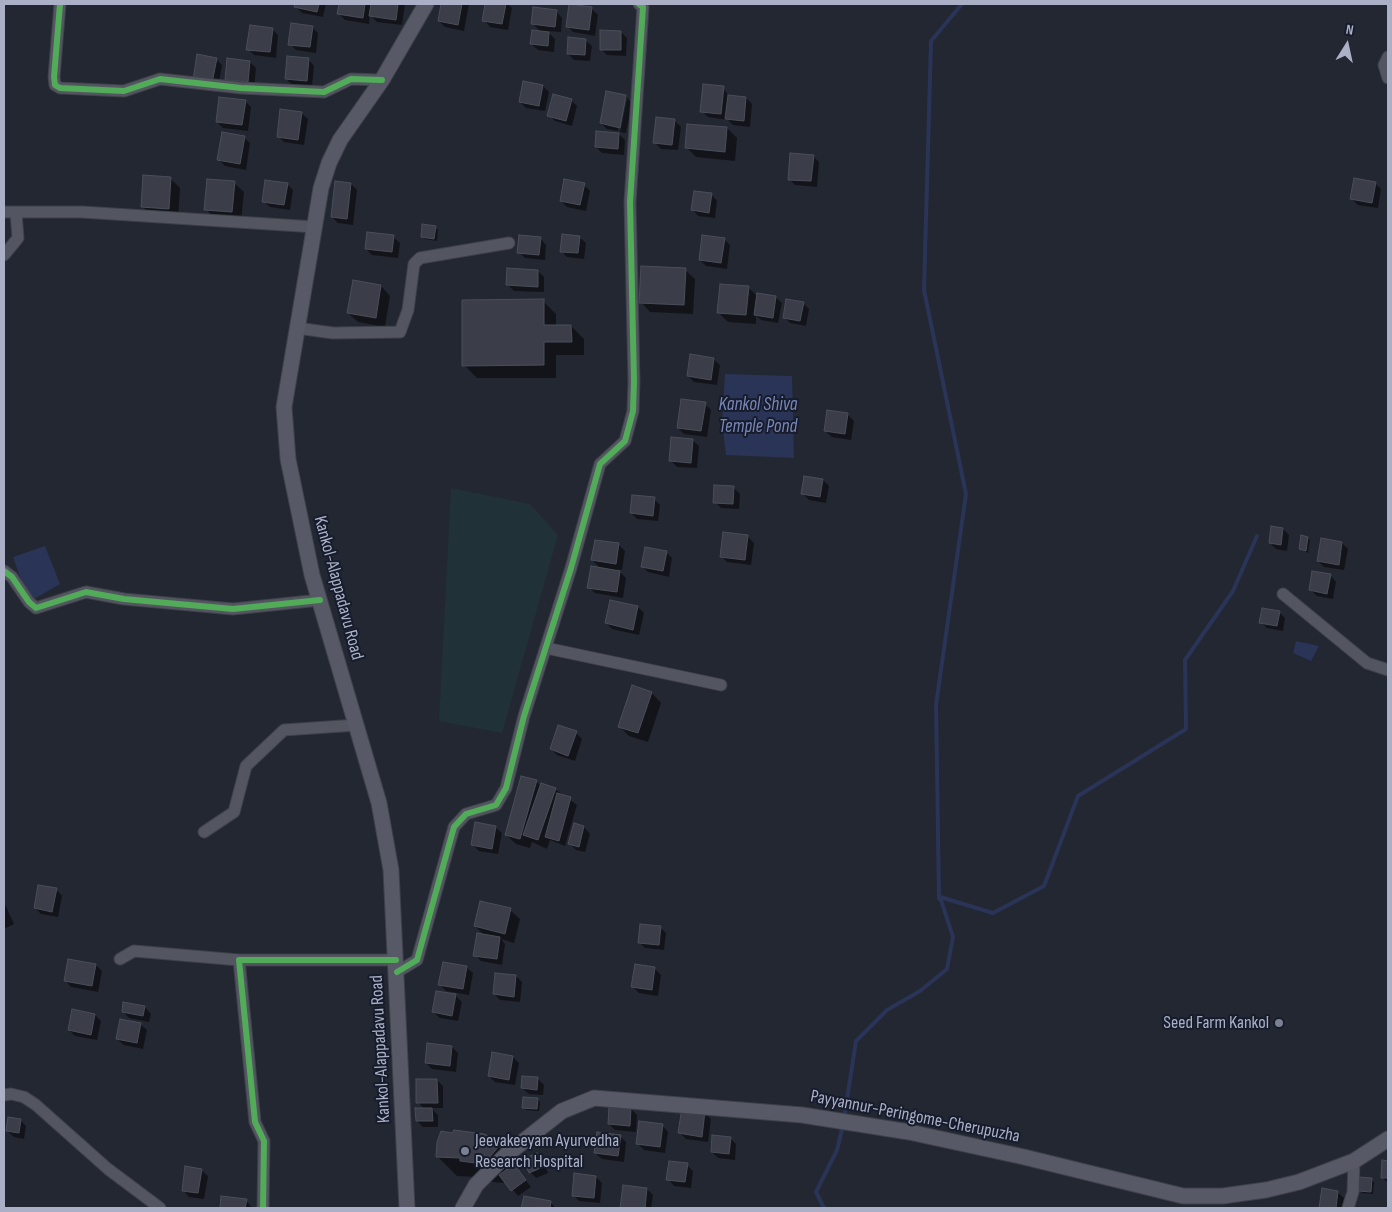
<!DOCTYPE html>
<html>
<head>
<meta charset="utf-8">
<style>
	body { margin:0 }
	#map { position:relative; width:1392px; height:1212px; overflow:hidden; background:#232732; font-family:"Sofia Sans Condensed",sans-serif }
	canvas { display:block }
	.frame { position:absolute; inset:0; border:5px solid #abb0c6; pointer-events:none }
	.north { position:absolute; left:1322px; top:20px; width:50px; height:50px; -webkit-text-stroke:4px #171c2d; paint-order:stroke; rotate:10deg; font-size:14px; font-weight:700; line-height:20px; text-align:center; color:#abb0c6 }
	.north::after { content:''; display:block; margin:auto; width:18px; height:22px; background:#abb0c6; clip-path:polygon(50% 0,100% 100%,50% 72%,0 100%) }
</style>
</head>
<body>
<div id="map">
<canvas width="1392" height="1212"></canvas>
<div class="frame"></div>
<div class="north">N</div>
</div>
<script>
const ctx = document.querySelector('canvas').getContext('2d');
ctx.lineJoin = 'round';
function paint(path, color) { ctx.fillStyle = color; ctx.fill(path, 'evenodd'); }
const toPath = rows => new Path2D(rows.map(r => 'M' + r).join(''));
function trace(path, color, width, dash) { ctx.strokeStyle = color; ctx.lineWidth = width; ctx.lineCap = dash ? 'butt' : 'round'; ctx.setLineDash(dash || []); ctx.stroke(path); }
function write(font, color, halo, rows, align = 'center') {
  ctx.font = font + ' "Sofia Sans Condensed",sans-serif'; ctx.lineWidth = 4; ctx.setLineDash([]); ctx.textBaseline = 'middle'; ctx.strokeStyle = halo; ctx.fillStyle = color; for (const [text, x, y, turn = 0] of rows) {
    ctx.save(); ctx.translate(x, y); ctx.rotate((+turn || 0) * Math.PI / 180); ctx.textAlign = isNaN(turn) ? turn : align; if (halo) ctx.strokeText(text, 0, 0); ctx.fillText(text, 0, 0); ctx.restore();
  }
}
const green = toPath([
	[451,488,530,504,558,535,502,733,439,721]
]);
const water = toPath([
	[725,374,792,376,794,458,726,455,722,424],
	[45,546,60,584,29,602,13,557],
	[1296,641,1319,646,1311,661,1293,653]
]);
const shadow = toPath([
	[296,4,326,4,323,17,302,13,296,7],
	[340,4,405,4,402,25,377,22,370,15,369,24,345,20,339,14],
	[442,4,469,4,464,31,445,27,439,21],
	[487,4,507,4,512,8,508,30,490,27,484,20],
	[592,9,598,15,595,36,573,32,567,26],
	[556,11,562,18,561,32,547,31,555,39,554,52,538,50,531,44,541,32,532,23],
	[312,27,318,33,316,53,296,50,290,44],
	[272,29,278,35,276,58,254,55,248,49],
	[621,32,627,38,626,56,607,55,601,49],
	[585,40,592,46,590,61,574,60,568,54],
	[216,59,222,65,218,88,200,86],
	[308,59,314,66,312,86,292,85,286,79],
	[250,62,256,68,254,88,232,85,226,79],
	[543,86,549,92,545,111,526,108,520,102],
	[723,88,729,96,746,98,752,104,750,127,733,125,728,120,708,117,702,111],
	[607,93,626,97,632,103,626,133,620,132,627,99,624,99,618,131,607,129,601,123],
	[571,100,577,106,572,126,555,121,549,115],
	[245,101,251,107,248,131,223,128,217,122],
	[301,113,308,119,304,145,284,142,278,136],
	[674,120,681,127,678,150,661,149,655,143],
	[688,125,727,128,737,138,735,161,696,157,687,148],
	[619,134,625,140,624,155,602,153,596,147],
	[244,137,250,143,246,170,225,166,219,160],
	[813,156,819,162,817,187,795,185,789,179],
	[170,178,180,188,178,218,152,216,142,206],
	[234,183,244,192,241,221,215,219,206,209],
	[1375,183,1381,189,1378,208,1358,205,1352,199],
	[287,184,293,190,290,210,270,207,263,201],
	[351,184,357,190,353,225,338,223,332,217],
	[584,185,590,191,586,211,567,207,561,201],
	[711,194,717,201,715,218,698,216,692,209],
	[435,227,438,230,437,241,425,239,422,237],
	[393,237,400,243,398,258,372,255,366,249],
	[579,237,586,243,584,259,567,257,561,251],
	[540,238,546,245,545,260,525,258,519,252],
	[724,239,730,245,727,269,706,266,700,260],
	[685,270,695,279,693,314,650,312,641,302],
	[538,271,544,277,544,292,514,291,508,285],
	[381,286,390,296,385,327,358,322,348,313],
	[748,287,758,297,775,297,782,303,778,323,761,320,756,316,756,324,728,322,718,312],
	[543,301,556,314,556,326,571,326,584,339,584,355,556,355,556,378,477,378,464,365],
	[803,303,809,309,806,326,790,323,784,317],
	[713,359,720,365,717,385,694,382,688,376],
	[705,404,711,410,707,437,684,434,678,428],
	[847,414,854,421,851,440,832,437,825,431],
	[692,440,699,446,697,468,677,467,671,461],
	[823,480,829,486,826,503,809,500,803,494],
	[734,488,740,494,739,509,721,508,715,502],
	[654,499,660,505,658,521,637,519,631,513],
	[1272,528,1283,529,1289,535,1287,551,1276,549,1270,543],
	[747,536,754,543,751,565,727,562,721,556],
	[1307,538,1310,540,1308,553,1300,549],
	[596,541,619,545,625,551,622,570,617,569,626,578,623,598,595,593,589,587,601,569,592,560],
	[1342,543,1348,549,1344,570,1324,567,1318,561],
	[666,552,672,558,669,577,648,572,642,566],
	[1330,575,1336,582,1333,599,1317,596,1311,590],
	[638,607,644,613,639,635,612,629,606,623],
	[1279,612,1285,618,1283,631,1267,628,1261,622],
	[652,693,661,703,648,742,629,736,620,727],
	[576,733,582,739,575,761,557,755,551,749],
	[536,781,541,786,555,789,577,805,565,846,550,840,547,849,532,842,530,848,516,844,506,835],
	[574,825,584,827,590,834,585,852,576,850,570,844],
	[495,827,502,833,498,854,479,851,472,844],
	[56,889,62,896,58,917,41,914,35,908],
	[4,902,14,924,4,929],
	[510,910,520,919,514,943,501,939,505,944,502,965,481,961,475,955,485,936,475,926],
	[660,927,666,933,664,950,645,948,639,942],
	[96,965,102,971,98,992,71,987,65,980],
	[466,967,473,973,469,995,446,991,440,985],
	[654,968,661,975,658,996,639,993,633,987],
	[516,976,522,982,520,1002,500,1000,494,994],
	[456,996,462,1002,458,1021,440,1018,433,1012],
	[145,1007,151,1014,149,1022,129,1018,123,1012],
	[95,1015,101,1021,97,1040,75,1036,69,1030],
	[140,1024,147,1030,143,1049,124,1045,117,1039],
	[452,1047,458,1053,456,1072,432,1069,426,1063],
	[513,1057,519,1063,515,1085,495,1082,489,1076],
	[538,1079,544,1085,543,1095,529,1094,522,1088],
	[437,1080,443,1086,443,1108,431,1108,438,1115,438,1127,423,1127,417,1121,424,1109,418,1102],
	[538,1099,540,1102,539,1111,526,1110,523,1107],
	[631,1109,637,1115,636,1132,615,1130,609,1124],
	[705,1113,711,1119,708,1142,686,1139,680,1133],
	[20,1120,26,1126,24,1139,14,1137,7,1131],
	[662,1125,668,1132,665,1153,644,1150,638,1144],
	[620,1136,626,1142,624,1162,602,1159,595,1153],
	[490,1138,518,1166,516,1168,531,1187,518,1196,506,1181,504,1183,481,1181,478,1177,457,1176,437,1156],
	[730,1138,736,1144,735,1160,718,1158,712,1152],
	[536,1155,543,1161,548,1173,536,1178,530,1172],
	[1383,1162,1388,1162,1388,1183,1382,1177],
	[687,1165,693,1171,691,1188,674,1186,668,1179],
	[201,1170,208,1176,204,1199,189,1197,183,1190],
	[596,1177,602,1183,600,1203,579,1201,573,1195],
	[1371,1180,1374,1182,1373,1194,1362,1193,1359,1190],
	[624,1186,647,1189,653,1195,651,1208,621,1208],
	[1323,1190,1337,1192,1344,1198,1342,1208,1320,1208],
	[223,1197,246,1200,252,1208,221,1208],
	[525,1197,551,1203,556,1208,523,1208]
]);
const stream = toPath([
	[940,897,993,913,1044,886,1078,796,1186,729,1185,660,1233,591,1257,536],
	[939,899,936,705,966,494,924,290,931,41,962,4],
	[844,1119,856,1041,887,1010,920,991,947,969,953,937,940,897],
	[824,1208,816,1192,837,1150,843,1125]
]);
const building = toPath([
	[295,4,319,4,317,12,294,7,295,4],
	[339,4,365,4,363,18,337,14,339,4],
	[371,4,398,4,396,20,369,16,371,4],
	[441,4,462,4,458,25,438,21,441,4],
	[485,4,506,4,502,24,482,21,485,4],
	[569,4,592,7,589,30,566,27,569,4],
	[533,7,557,10,555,27,531,24,533,7],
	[291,23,313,26,310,47,288,45,291,23],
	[250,25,273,28,270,52,246,50,250,25],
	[532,30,549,32,548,46,530,44,532,30],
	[600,30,621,31,621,50,600,50,600,30],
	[568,37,586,39,585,55,567,54,568,37],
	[197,54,217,58,212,83,193,80,197,54],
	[287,56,309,58,307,81,285,79,287,56],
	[227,58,250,61,248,82,225,80,227,58],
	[523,81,543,85,539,106,519,102,523,81],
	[703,84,724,86,721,114,700,112,703,84],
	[606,91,626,95,620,128,600,123,606,91],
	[553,94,572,99,566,121,547,116,553,94],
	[728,95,746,97,744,121,725,119,728,95],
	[219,97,246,100,242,125,216,122,219,97],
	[280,109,302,112,298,140,277,137,280,109],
	[656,117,675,119,672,145,653,143,656,117],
	[687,124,727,127,725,152,685,148,687,124],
	[596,131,619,133,618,149,595,147,596,131],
	[222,132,245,136,240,164,217,160,222,132],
	[790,153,814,155,811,181,788,180,790,153],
	[143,175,171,177,169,209,141,207,143,175],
	[1354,178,1376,182,1372,203,1350,199,1354,178],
	[207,179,235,181,232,212,204,210,207,179],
	[564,179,585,183,580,205,560,201,564,179],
	[265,180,288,183,284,205,262,202,265,180],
	[335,181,351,183,347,219,331,217,335,181],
	[694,191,712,193,709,213,691,210,694,191],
	[422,224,436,226,434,239,421,237,422,224],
	[367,232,394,235,392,252,365,249,367,232],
	[562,234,580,236,578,253,560,252,562,234],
	[519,235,541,237,539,255,517,253,519,235],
	[702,235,725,238,721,263,699,260,702,235],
	[641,266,686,268,684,305,639,303,641,266],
	[507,268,538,270,538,287,506,285,507,268],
	[353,280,381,285,376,318,347,313,353,280],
	[720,284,749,286,746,315,717,313,720,284],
	[757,293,776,296,773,318,754,315,757,293],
	[544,299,544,325,571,325,572,342,544,342,544,365,462,366,462,300,544,299],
	[786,299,804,302,800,321,783,318,786,299],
	[690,354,714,358,711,380,687,376,690,354],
	[681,399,706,402,701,431,677,428,681,399],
	[827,410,848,413,845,434,824,431,827,410],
	[671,437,693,439,691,463,669,461,671,437],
	[804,476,823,479,820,497,801,494,804,476],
	[714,485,734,486,733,504,713,503,714,485],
	[632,495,655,497,653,516,630,513,632,495],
	[1271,526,1283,528,1281,545,1269,543,1271,526],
	[723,532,748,535,745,560,720,557,723,532],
	[1301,535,1308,537,1306,551,1299,549,1301,535],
	[1321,538,1342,542,1339,565,1317,561,1321,538],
	[595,540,619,543,616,564,591,560,595,540],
	[645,547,667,551,663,571,641,567,645,547],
	[591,566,620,571,617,592,587,588,591,566],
	[1312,571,1331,574,1327,594,1309,590,1312,571],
	[610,600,638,606,633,630,605,623,610,600],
	[1262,608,1280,611,1277,626,1259,623,1262,608],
	[632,685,652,692,638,733,618,727,632,685],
	[558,725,577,731,568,756,550,749,558,725],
	[521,776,537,780,520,839,505,835,521,776],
	[541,783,556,788,538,840,523,835,541,783],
	[557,793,571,797,559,841,545,837,557,793],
	[475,822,496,826,492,849,471,845,475,822],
	[574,823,584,826,579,847,568,844,574,823],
	[38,885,57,888,52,912,34,908,38,885],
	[480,901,511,908,505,934,474,926,480,901],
	[640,924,661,926,659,945,638,943,640,924],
	[477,933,500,937,497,959,473,956,477,933],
	[68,959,96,964,92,986,64,981,68,959],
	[443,962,467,966,463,989,438,985,443,962],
	[635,964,655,967,652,990,631,987,635,964],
	[495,973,516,975,514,997,493,994,495,973],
	[436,991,456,994,452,1016,432,1012,436,991],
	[123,1002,145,1006,143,1016,122,1012,123,1002],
	[72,1009,95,1014,91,1035,68,1030,72,1009],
	[120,1019,141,1023,137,1043,116,1039,120,1019],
	[427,1043,452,1046,450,1066,425,1063,427,1043],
	[492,1052,513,1056,509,1080,488,1076,492,1052],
	[522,1076,538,1077,537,1090,521,1088,522,1076],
	[416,1079,437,1079,438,1103,416,1103,416,1079],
	[523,1097,538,1098,537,1109,522,1108,523,1097],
	[609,1106,631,1107,630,1126,608,1124,609,1106],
	[415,1108,432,1108,433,1121,416,1121,415,1108],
	[682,1108,705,1111,702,1137,678,1133,682,1108],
	[8,1117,21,1119,19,1133,6,1131,8,1117],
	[639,1121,663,1124,660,1147,636,1144,639,1121],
	[454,1130,484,1134,491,1137,499,1146,484,1164,460,1161,460,1158,436,1157,437,1142,441,1131,452,1133,454,1130],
	[597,1132,621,1135,618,1156,594,1153,597,1132],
	[712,1135,731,1137,729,1154,711,1152,712,1135],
	[537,1153,543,1167,529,1173,523,1159,537,1153],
	[1382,1160,1388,1161,1388,1178,1381,1178,1382,1160],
	[669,1161,688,1163,685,1182,666,1180,669,1161],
	[514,1164,526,1180,511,1191,499,1175,514,1164],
	[185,1166,202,1169,198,1193,182,1191,185,1166],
	[574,1173,596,1176,594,1198,572,1196,574,1173],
	[1359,1177,1372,1178,1371,1192,1358,1191,1359,1177],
	[623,1185,647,1188,645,1208,620,1208,623,1185],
	[1322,1188,1338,1191,1336,1208,1319,1208,1322,1188],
	[221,1196,247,1199,245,1208,220,1208,221,1196],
	[524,1196,551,1201,550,1208,521,1208,524,1196]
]);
const street = toPath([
	[60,4,54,77,55,85,60,88,124,91,160,79,241,88,324,92,351,79,382,80],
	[1388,57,1384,65,1388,78],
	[4,212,82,212,315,227],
	[4,255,18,238,16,213],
	[297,328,333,333,400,332,408,310,414,264,420,258,509,243],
	[4,571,12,577,29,602,36,608,86,592,124,599,233,609,320,600],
	[1283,594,1367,663,1388,670],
	[546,648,721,685],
	[204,832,234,812,246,766,284,730,357,725],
	[120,959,134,951,239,960],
	[397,972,417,960,454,827,466,814,496,805,506,788,524,716,571,568,600,464,625,441,633,411,634,381,630,202,643,7,639,4],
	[4,1095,11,1094,24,1097,36,1105,108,1169,160,1208],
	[263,1208,264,1141,255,1122,239,960,396,960],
	[1348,1208,1353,1192,1354,1161]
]);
const secondary = toPath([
	[407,1208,391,870,379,803,312,575,288,459,284,407,321,188,329,163,340,140,382,80,426,4],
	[463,1208,476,1185,506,1155,562,1111,594,1098,802,1115,909,1132,1024,1157,1183,1196,1223,1196,1266,1190,1299,1182,1354,1161,1388,1139]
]);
const cycleway = toPath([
	[60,4,54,77,55,85,60,88,124,91,160,79,241,88,324,92,351,79,382,80],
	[4,571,12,577,29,602,36,608,86,592,124,599,233,609,320,600],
	[397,972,417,960,454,827,466,814,496,805,506,788,524,716,571,568,600,464,625,441,633,411,634,381,630,202,643,7,639,4],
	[263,1208,264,1141,255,1122,239,960,396,960]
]);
const markers = [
	[1279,1023,5,"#7b8092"],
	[465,1151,5,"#7b8092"]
];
const streetNames = [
	["Kankol-Alappadavu Road",338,588,75],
	["Kankol-Alappadavu Road",381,1049,-93],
	["Payyannur-Peringome-Cherupuzha",915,1117,11]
];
const poiNames = [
	["Seed Farm Kankol",1269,1023],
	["Jeevakeeyam Ayurvedha",475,1141,"left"],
	["Research Hospital",475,1162,"left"]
];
const waterNames = [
	["Kankol Shiva",758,405],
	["Temple Pond",758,427]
];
paint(green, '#203138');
paint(water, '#293457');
paint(shadow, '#0007');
trace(stream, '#293457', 4);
paint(building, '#3b3e49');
trace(building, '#4a4e5a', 1);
trace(street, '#3e4149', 13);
trace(secondary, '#3e4149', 17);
trace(street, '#535661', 11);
trace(secondary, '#575a66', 15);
trace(cycleway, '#51ab58', 6);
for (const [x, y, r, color] of markers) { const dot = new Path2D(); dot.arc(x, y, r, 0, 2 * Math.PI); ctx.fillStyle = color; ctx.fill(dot); trace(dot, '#171c2d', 2); }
write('18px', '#abb0c6', '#171c2d', streetNames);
write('18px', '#abb0c6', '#171c2d', poiNames, 'right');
write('italic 19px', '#7887b6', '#171c2d', waterNames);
</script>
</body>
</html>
